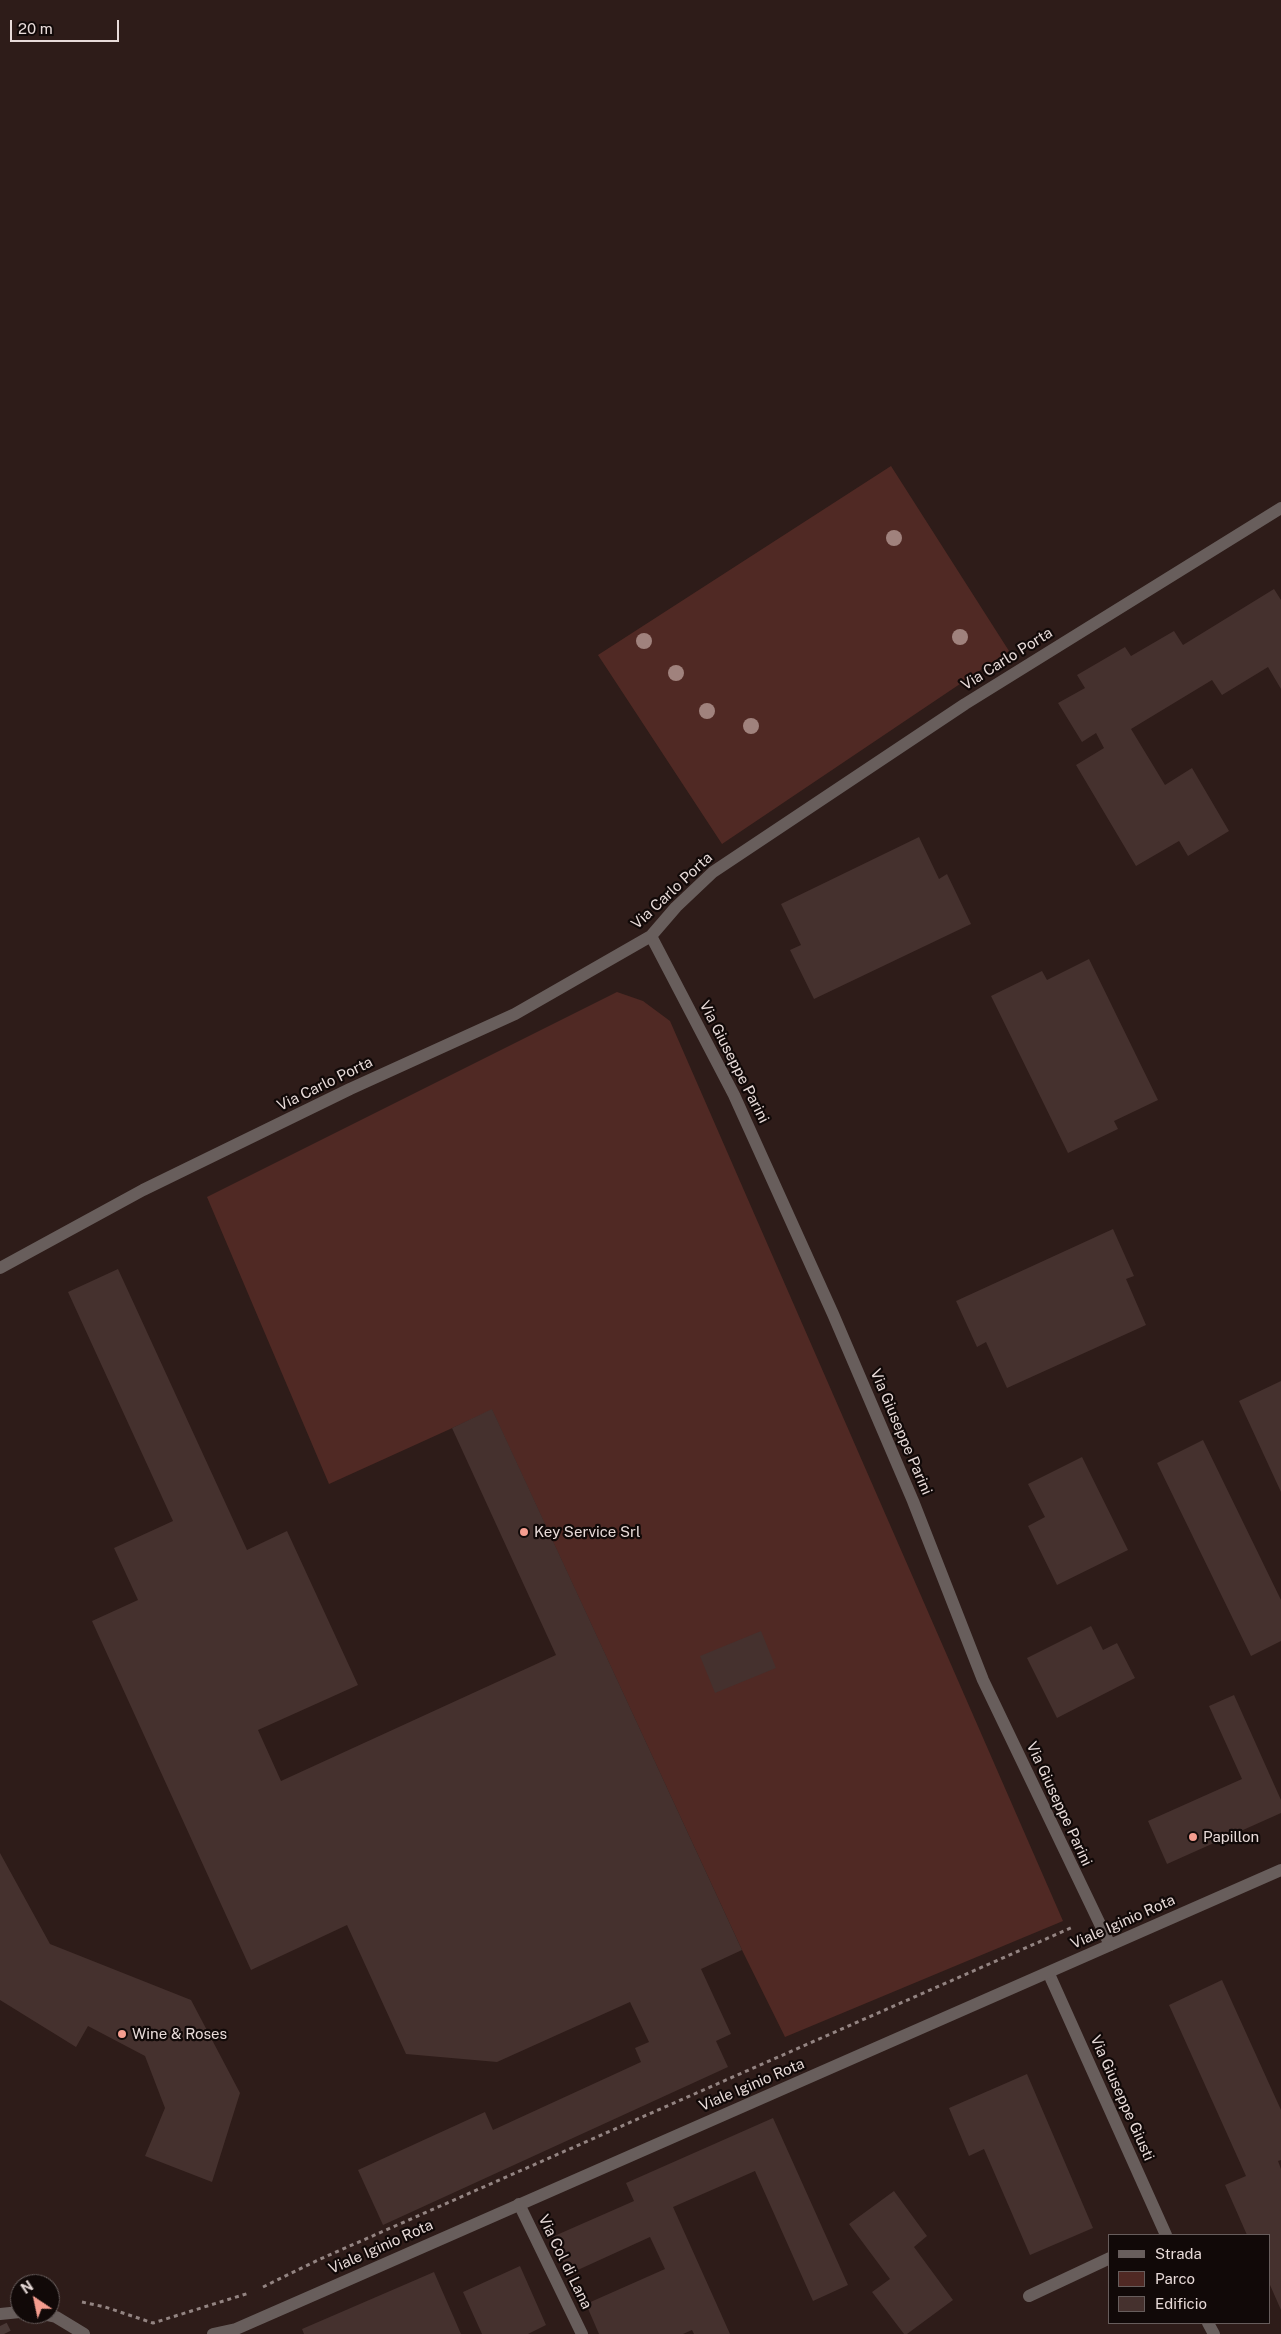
<!DOCTYPE html>
<html>
<head>
<meta charset="utf-8">
<style>
	body { margin:0 }
	#map { position:relative; width:1281px; height:2334px; overflow:hidden; background:#2e1c19; font-family:"Public Sans",sans-serif }
	canvas { display:block }
	.legend { position:absolute; left:1108px; top:2234px; width:162px; height:90px; box-sizing:border-box; background:#110908; border:1px solid #675d5c; margin:0; padding:6px 9px; list-style:none; font-size:15px; color:#e8dbd9 }
	.legend li { display:flex; align-items:center; gap:10px; height:25px }
	.legend b { width:25px; border:1px solid #675d5c }
	.north { position:absolute; left:10px; top:2274px; width:50px; height:50px; box-sizing:border-box; background:#110908; border:1px solid #675d5c; border-radius:50%; rotate:326deg; font-size:14px; font-weight:700; line-height:20px; text-align:center; color:#e8dbd9 }
	.north::after { content:''; display:block; margin:auto; width:18px; height:22px; background:#f59d8f; clip-path:polygon(50% 0,100% 100%,50% 72%,0 100%) }
	.scale { position:absolute; left:10px; top:20px; width:109px; height:22px; box-sizing:border-box; border:2px solid #e8dbd9; border-top:0; padding-left:6px; font-size:15px; line-height:18px; white-space:nowrap; color:#e8dbd9; -webkit-text-stroke:4px #110908; paint-order:stroke }
</style>
</head>
<body>
<div id="map">
<canvas width="1281" height="2334"></canvas>
<ul class="legend">
<li><b style="height:6px;background:#685e5c"></b>Strada</li>
<li><b style="height:14px;background:#502924"></b>Parco</li>
<li><b style="height:14px;background:#45312e"></b>Edificio</li>
</ul>
<div class="north">N</div>
<div class="scale">20 m</div>
</div>
<script>
const ctx = document.querySelector('canvas').getContext('2d');
ctx.lineJoin = 'round';
function paint(path, color) { ctx.fillStyle = color; ctx.fill(path, 'evenodd'); }
const toPath = rows => new Path2D(rows.map(r => 'M' + r).join(''));
function trace(path, color, width, dash) { ctx.strokeStyle = color; ctx.lineWidth = width; ctx.lineCap = dash ? 'butt' : 'round'; ctx.setLineDash(dash || []); ctx.stroke(path); }
function write(font, color, halo, rows, align = 'center') {
  ctx.font = font + ' "Public Sans",sans-serif'; ctx.lineWidth = 4.5; ctx.setLineDash([]); ctx.textBaseline = 'middle'; ctx.strokeStyle = halo; ctx.fillStyle = color; for (const [text, x, y, turn = 0] of rows) {
    ctx.save(); ctx.translate(x, y); ctx.rotate((+turn || 0) * Math.PI / 180); ctx.textAlign = isNaN(turn) ? turn : align; if (halo) ctx.strokeText(text, 0, 0); ctx.fillText(text, 0, 0); ctx.restore();
  }
}
const green = toPath([
	[891,466,1009,651,722,844,598,655],
	[617,992,643,1001,670,1021,1063,1921,785,2037,742,1950,492,1410,329,1484,207,1197]
]);
const building = toPath([
	[1274,589,1281,600,1281,689,1268,667,1222,695,1212,680,1131,729,1165,785,1192,768,1229,831,1188,856,1179,841,1136,866,1076,765,1104,748,1096,733,1082,742,1058,703,1085,688,1077,675,1125,647,1131,656,1174,631,1183,645],
	[919,837,939,879,947,874,971,924,814,999,790,950,801,945,781,904],
	[1089,959,1158,1100,1114,1121,1118,1129,1068,1153,991,996,1042,971,1047,980],
	[1113,1229,1134,1276,1126,1279,1146,1325,1007,1388,986,1342,977,1347,956,1301],
	[118,1269,247,1550,287,1531,358,1685,258,1730,281,1781,556,1655,452,1428,492,1409,742,1950,701,1969,731,2034,716,2041,728,2067,383,2225,358,2170,485,2112,493,2130,641,2062,635,2048,649,2042,630,2002,497,2062,406,2054,347,1925,251,1970,92,1621,138,1600,114,1548,173,1521,68,1292],
	[1281,1381,1281,1492,1239,1401],
	[1203,1440,1281,1600,1281,1641,1251,1656,1157,1463],
	[1082,1457,1128,1550,1057,1585,1028,1526,1045,1517,1028,1484],
	[1091,1626,1103,1650,1117,1643,1135,1678,1057,1718,1027,1658],
	[761,1631,776,1668,715,1693,700,1656],
	[1234,1695,1281,1800,1281,1813,1167,1864,1148,1821,1242,1779,1209,1706],
	[0,1853,50,1944,191,2000,240,2093,212,2182,145,2156,165,2108,145,2056,88,2026,76,2047,0,2000],
	[1222,1980,1281,2110,1281,2160,1278,2161,1281,2169,1281,2310,1270,2285,1270,2235,1247,2235,1225,2185,1246,2176,1169,2005],
	[1027,2074,1093,2228,1030,2255,984,2149,969,2156,949,2108],
	[773,2118,848,2285,813,2301,755,2171,673,2207,730,2334,694,2334,692,2330,683,2334,599,2334,586,2304,665,2269,650,2237,569,2274,552,2237,634,2201,626,2183],
	[894,2191,927,2236,914,2247,953,2300,907,2334,904,2334,872,2292,890,2279,849,2224],
	[520,2266,546,2325,528,2334,482,2334,463,2292],
	[434,2272,461,2334,304,2334,302,2329]
]);
const motorwayTunnel = toPath([
	[0,2326,4,2334]
]);
const path = toPath([
	[263,2287,318,2260,1073,1927],
	[82,2302,105,2307,153,2323,249,2293]
]);
const minor = toPath([
	[651,936,734,1095,833,1314,913,1501,983,1680,1110,1945],
	[0,1268,143,1190,350,1089,515,1014,651,936,676,907,713,872,965,704,1281,508],
	[1049,1974,1166,2235],
	[519,2204,582,2334],
	[1029,2296,1110,2258],
	[1208,2323,1214,2334]
]);
const tertiary = toPath([
	[0,2314,20,2312],
	[42,2314,56,2317,84,2334],
	[213,2334,236,2329,332,2287,1281,1870]
]);
const trees = [
	[894,538],
	[960,637],
	[644,641],
	[676,673],
	[707,711],
	[751,726]
];
const markers = [
	[524,1532,5,"#f59d8f"],
	[1193,1837,5,"#f59d8f"],
	[122,2034,5,"#f59d8f"]
];
const streetNames = [
	["Via Carlo Porta",1007,659,-32],
	["Via Carlo Porta",672,891,-43],
	["Via Giuseppe Parini",734,1062,63],
	["Via Carlo Porta",325,1084,-26],
	["Via Giuseppe Parini",901,1432,67],
	["Via Giuseppe Parini",1059,1804,65],
	["Viale Iginio Rota",1123,1922,-24],
	["Viale Iginio Rota",752,2085,-23],
	["Via Giuseppe Giusti",1122,2098,66],
	["Viale Iginio Rota",381,2247,-24],
	["Via Col di Lana",565,2262,64]
];
const poiNames = [
	["Key Service Srl",534,1532],
	["Papillon",1203,1837],
	["Wine & Roses",132,2034]
];
paint(green, '#502924');
paint(building, '#45312e');
trace(motorwayTunnel, '#4a3936', 15, [15, 8]);
trace(path, '#938482', 3, [4, 4]);
trace(minor, '#685e5c', 12);
trace(tertiary, '#685e5c', 12);
ctx.fillStyle = '#a0827d';
for (const [x, y] of trees) { ctx.beginPath(); ctx.arc(x, y, 8, 0, 2 * Math.PI); ctx.fill(); }
for (const [x, y, r, color] of markers) { const dot = new Path2D(); dot.arc(x, y, r, 0, 2 * Math.PI); ctx.fillStyle = color; ctx.fill(dot); trace(dot, '#110908', 2); }
write('15px', '#e8dbd9', '#110908', streetNames);
write('15px', '#e8dbd9', '#110908', poiNames, 'left');
</script>
</body>
</html>
